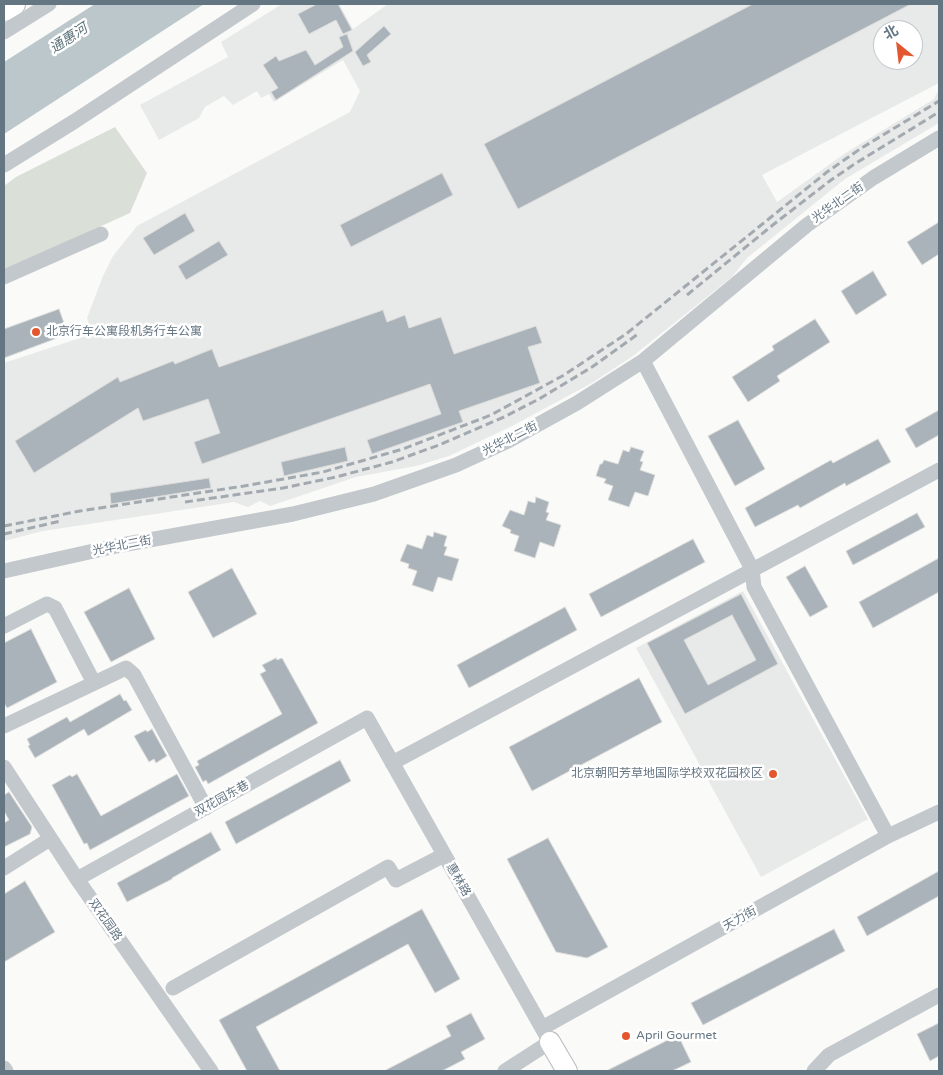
<!DOCTYPE html>
<html>
<head>
<meta charset="utf-8">
<style>
	body { margin:0 }
	#map { position:relative; width:943px; height:1075px; overflow:hidden; background:#fafaf8; font-family:"Varela Round","Noto Sans SC",sans-serif }
	canvas { display:block }
	.frame { position:absolute; inset:0; border:5px solid #657683; pointer-events:none }
	.north { position:absolute; left:873px; top:20px; width:50px; height:50px; box-sizing:border-box; background:#fff; border:1px solid #c1c8cd; border-radius:50%; rotate:331deg; font-size:14px; font-weight:700; line-height:20px; text-align:center; color:#657683 }
	.north::after { content:''; display:block; margin:auto; width:18px; height:22px; background:#e4572e; clip-path:polygon(50% 0,100% 100%,50% 72%,0 100%) }
</style>
</head>
<body>
<div id="map">
<canvas width="943" height="1075"></canvas>
<div class="frame"></div>
<div class="north">北</div>
</div>
<script>
const ctx = document.querySelector('canvas').getContext('2d');
ctx.lineJoin = 'round';
function paint(path, color) { ctx.fillStyle = color; ctx.fill(path, 'evenodd'); }
const toPath = rows => new Path2D(rows.map(r => 'M' + r).join(''));
function trace(path, color, width, dash) { ctx.strokeStyle = color; ctx.lineWidth = width; ctx.lineCap = dash ? 'butt' : 'round'; ctx.setLineDash(dash || []); ctx.stroke(path); }
function write(font, color, halo, rows, align = 'center') {
  ctx.font = font + ' "Varela Round","Noto Sans SC",sans-serif'; ctx.lineWidth = 5; ctx.setLineDash([]); ctx.textBaseline = 'middle'; ctx.strokeStyle = halo; ctx.fillStyle = color; for (const [text, x, y, turn = 0] of rows) {
    ctx.save(); ctx.translate(x, y); ctx.rotate((+turn || 0) * Math.PI / 180); ctx.textAlign = isNaN(turn) ? turn : align; if (halo) ctx.strokeText(text, 0, 0); ctx.fillText(text, 0, 0); ctx.restore();
  }
}
const built = toPath([
	[282,4,339,4,353,29,388,4,939,4,939,83,762,175,777,202,844,154,934,99,939,89,939,123,845,179,747,258,732,277,633,356,592,383,514,425,449,456,416,466,356,477,270,506,260,501,248,507,234,502,43,531,4,541,4,363,92,334,87,318,103,276,113,256,137,226,350,112,360,91,343,60,274,102,269,94,261,98,257,91,233,105,224,96,205,107,199,118,159,140,140,105,228,57,221,42],
	[883,30,913,30,913,60,883,60],
	[743,591,868,819,761,877,636,648]
]);
const green = toPath([
	[115,127,147,173,130,213,4,270,4,186,16,177]
]);
const water = toPath([
	[95,4,204,4,4,134,4,62]
]);
const building = toPath([
	[317,4,338,4,352,30,343,34,336,20,309,34,298,14,317,4],
	[753,4,911,4,518,209,484,144,753,4],
	[384,26,391,34,367,55,371,62,363,66,355,52,384,26],
	[347,34,353,51,276,100,271,92,278,88,263,65,276,56,279,61,306,50,315,65,343,47,339,37,347,34],
	[442,173,453,195,351,247,340,225,442,173],
	[185,213,195,231,154,255,143,238,185,213],
	[939,222,939,254,922,265,907,242,939,222],
	[219,241,228,255,186,280,178,266,219,241],
	[873,271,887,295,856,315,841,291,873,271],
	[59,309,68,334,4,358,4,329,59,309],
	[383,310,387,322,405,315,409,328,441,317,454,354,536,326,542,343,528,347,540,383,459,411,463,422,372,454,367,440,441,414,430,384,202,464,194,442,220,433,208,399,143,421,138,408,34,473,15,441,118,377,120,382,173,361,175,364,212,349,219,367,383,310],
	[815,319,830,342,777,376,780,381,748,402,732,377,774,350,772,346,815,319],
	[939,410,939,435,916,448,905,429,939,410],
	[738,420,765,469,735,486,708,436,738,420],
	[878,439,891,462,846,486,845,483,800,508,798,505,755,527,745,508,831,460,833,463,878,439],
	[345,447,348,461,284,476,281,462,345,447],
	[631,447,644,451,640,461,643,462,640,470,655,475,648,496,635,492,629,507,608,500,613,486,604,483,606,479,596,476,600,464,602,464,604,460,618,464,623,450,629,452,631,447],
	[209,478,211,488,111,504,110,493,209,478],
	[536,497,549,502,546,512,549,513,546,520,561,525,554,547,540,542,535,558,514,551,519,536,510,533,511,530,502,526,510,510,524,515,528,501,535,503,536,497],
	[917,513,925,527,853,565,846,551,917,513],
	[434,532,447,536,444,546,447,547,444,555,459,559,452,581,438,577,433,592,412,585,417,571,408,568,409,564,400,561,407,544,422,549,427,535,433,537,434,532],
	[693,539,705,562,601,617,589,594,693,539],
	[939,558,939,592,873,628,859,602,939,558],
	[805,566,828,607,810,617,786,577,805,566],
	[232,568,257,614,213,638,188,592,232,568],
	[129,588,155,639,111,662,84,612,129,588],
	[741,594,778,664,685,714,647,643,741,594],
	[732,615,756,660,708,685,684,640,732,615],
	[565,607,577,630,469,688,457,665,565,607],
	[31,629,57,682,7,708,4,703,4,643,31,629],
	[276,658,277,660,282,658,318,723,208,784,206,780,203,782,195,767,199,765,197,761,282,714,260,674,266,671,262,665,276,658],
	[639,678,662,722,532,791,509,747,639,678],
	[120,694,124,701,126,700,132,710,88,736,84,729,35,758,28,746,30,745,27,739,67,717,70,722,120,694],
	[152,729,167,756,156,763,154,759,149,762,134,736,146,730,147,732,152,729],
	[340,760,351,781,236,844,225,822,340,760],
	[77,774,101,816,177,774,189,796,90,850,87,843,84,844,52,785,70,775,72,777,77,774],
	[9,792,32,827,30,834,4,847,4,823,9,820,4,811,4,795,9,792],
	[211,832,221,850,172,878,172,879,127,902,117,883,211,832],
	[548,838,608,947,587,958,556,952,507,859,548,838],
	[939,871,939,896,867,936,857,917,939,871],
	[25,881,55,932,4,962,4,894,25,881],
	[422,909,460,979,435,993,408,944,256,1027,280,1071,247,1071,219,1020,422,909],
	[834,929,845,951,703,1025,691,1003,834,929],
	[471,1013,485,1039,461,1052,465,1059,442,1071,384,1071,451,1036,446,1026,471,1013],
	[939,1023,939,1056,930,1061,917,1034,939,1023],
	[678,1035,691,1062,672,1071,606,1071,678,1035]
]);
const minor = toPath([
	[4,32,49,4],
	[4,165,75,121,253,4],
	[4,277,101,234],
	[643,361,752,569,754,587,888,836],
	[4,571,116,546,293,514,374,494,456,465,508,441,577,403,643,361,807,225,873,178,939,138],
	[4,626,47,604,55,608,94,683],
	[4,726,126,668,134,675,206,808],
	[392,763,939,470],
	[4,767,77,879,211,1071],
	[4,868,50,839],
	[77,879,367,718,550,1042,505,1071],
	[173,988,388,867,396,880,444,855],
	[542,1028,888,836,939,812],
	[4,1068,6,1071],
	[814,1071,829,1055,939,995]
]);
const major = toPath([
	[550,1042,567,1071]
]);
const highway = toPath([
	[4,10,14,4]
]);
const rail = toPath([
	[687,295,774,224,831,180,853,165,939,112],
	[185,502,283,488,336,477,392,462,439,445,504,417,539,399,592,367,638,334],
	[4,526,80,511,244,486,323,472,403,449,491,415,564,375,626,334,827,172,860,149,939,101],
	[4,534,61,521]
]);
const markers = [
	[36,332,5,"#e4572e"],
	[773,774,5,"#e4572e"],
	[626,1036,5,"#e4572e"]
];
const streetNames = [
	["光华北二街",838,203,-35],
	["光华北二街",510,439,-27],
	["光华北二街",122,546,-11],
	["双花园东巷",222,799,-29],
	["惠林路",458,880,60],
	["天力街",740,919,-29],
	["双花园路",105,920,55]
];
const poiNames = [
	["北京行车公寓段机务行车公寓",46,332],
	["北京朝阳芳草地国际学校双花园校区",763,774,"right"],
	["April Gourmet",636,1036]
];
const waterNames = [
	["通惠河",69,39,-33]
];
paint(built, '#e8e9e9');
paint(green, '#dadfd7');
paint(water, '#bbc7cb');
paint(building, '#aab3b9');
trace(building, '#dcdcda', 1);
trace(major, '#b5babe', 22);
trace(highway, '#b4b9bd', 24);
trace(minor, '#c3c8cc', 15);
trace(major, '#fff', 20);
trace(highway, '#fff', 22);
trace(rail, '#a2aab0', 3, [8, 4]);
for (const [x, y, r, color] of markers) { const dot = new Path2D(); dot.arc(x, y, r, 0, 2 * Math.PI); ctx.fillStyle = color; ctx.fill(dot); trace(dot, '#fff', 2); }
write('12px', '#657683', '#fff', streetNames);
write('12px', '#657683', '#fff', poiNames, 'left');
write('italic 14px', '#60757c', '#fff', waterNames);
</script>
</body>
</html>
